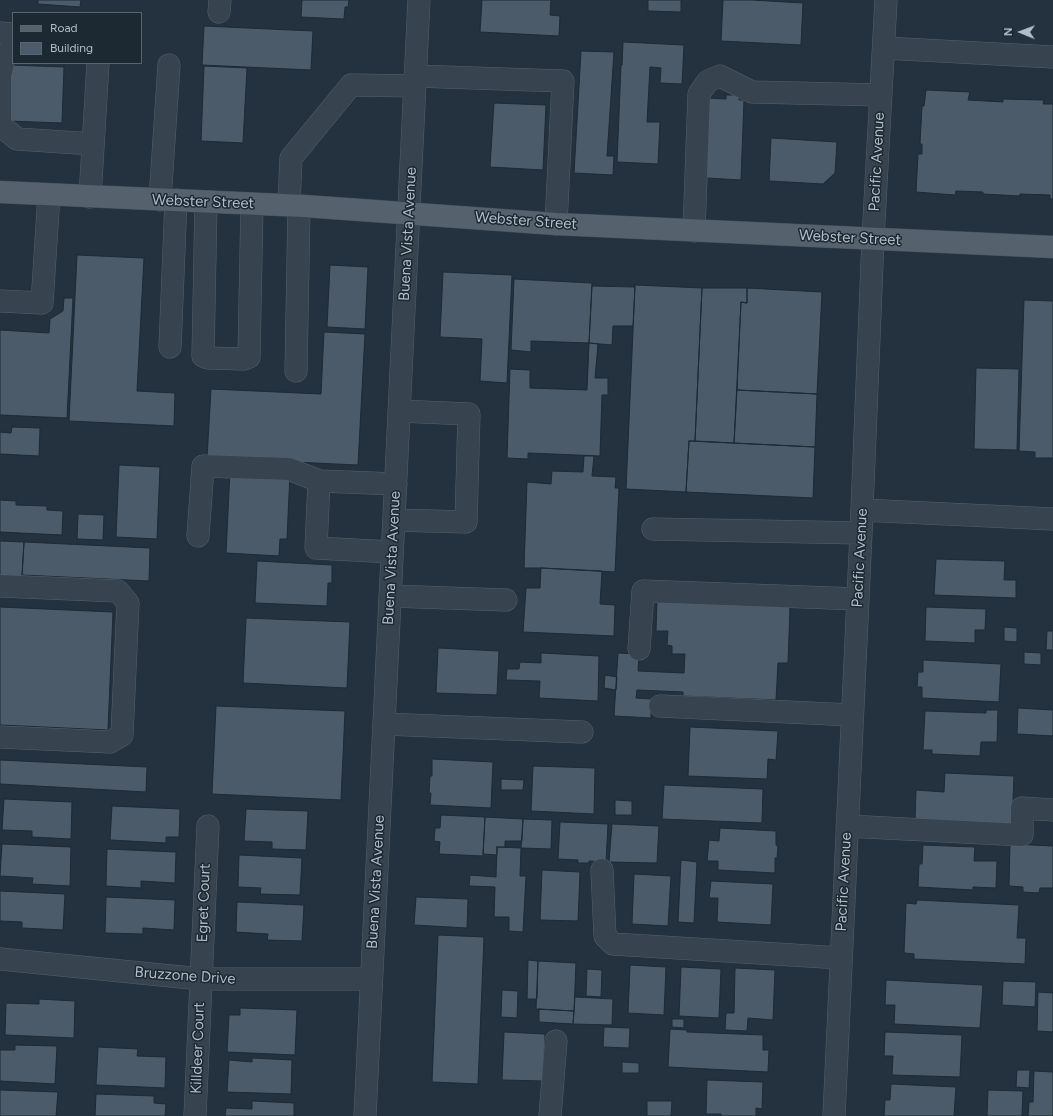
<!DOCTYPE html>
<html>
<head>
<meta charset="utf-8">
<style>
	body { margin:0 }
	#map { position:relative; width:1053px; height:1116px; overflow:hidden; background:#23323e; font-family:Figtree,sans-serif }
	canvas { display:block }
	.legend { position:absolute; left:12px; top:12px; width:130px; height:52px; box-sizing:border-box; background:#1c2832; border:1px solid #58646e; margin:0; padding:5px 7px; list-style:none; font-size:12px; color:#b2bec9 }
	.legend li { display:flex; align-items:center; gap:8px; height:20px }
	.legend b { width:20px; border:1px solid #58646e }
	.north { position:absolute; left:1001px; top:12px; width:40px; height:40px; -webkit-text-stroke:3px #1c2832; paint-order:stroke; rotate:271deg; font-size:11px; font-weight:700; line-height:16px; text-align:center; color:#b2bec9 }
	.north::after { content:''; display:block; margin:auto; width:14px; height:18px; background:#b2bec9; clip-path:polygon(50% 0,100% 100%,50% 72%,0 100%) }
</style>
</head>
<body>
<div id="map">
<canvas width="1053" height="1116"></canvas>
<ul class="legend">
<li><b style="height:5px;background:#55626e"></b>Road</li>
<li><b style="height:11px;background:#4b5b69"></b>Building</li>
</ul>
<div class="north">N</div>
</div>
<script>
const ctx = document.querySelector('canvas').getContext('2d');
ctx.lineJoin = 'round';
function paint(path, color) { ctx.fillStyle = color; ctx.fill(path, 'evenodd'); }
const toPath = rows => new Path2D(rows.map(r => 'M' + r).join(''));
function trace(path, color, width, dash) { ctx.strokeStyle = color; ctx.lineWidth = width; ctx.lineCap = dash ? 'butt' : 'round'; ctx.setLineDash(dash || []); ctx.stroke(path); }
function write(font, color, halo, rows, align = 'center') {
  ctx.font = font + ' Figtree,sans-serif'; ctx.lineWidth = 3; ctx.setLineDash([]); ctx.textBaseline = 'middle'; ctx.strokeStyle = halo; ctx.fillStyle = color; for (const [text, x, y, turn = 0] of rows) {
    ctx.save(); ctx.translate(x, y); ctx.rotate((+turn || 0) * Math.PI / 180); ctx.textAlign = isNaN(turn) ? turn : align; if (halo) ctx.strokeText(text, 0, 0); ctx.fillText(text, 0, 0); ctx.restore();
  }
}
const building = toPath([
	[38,0,81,0,80,7,38,4,38,0],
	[302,0,349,0,348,7,345,7,344,19,301,17,302,0],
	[482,0,551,0,550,15,560,16,559,36,480,32,482,0],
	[648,0,681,0,681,12,648,11,648,0],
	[723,0,752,0,803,3,801,45,721,41,723,0],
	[204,26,313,31,311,70,202,65,204,26],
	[623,42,684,45,682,84,660,83,661,68,650,67,647,122,660,122,658,164,617,162,621,65,622,65,623,42],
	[581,51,614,52,607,156,614,156,613,175,574,173,581,51],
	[10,65,64,67,62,123,7,121,10,65],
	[204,66,247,68,243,143,201,141,204,66],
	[926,90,970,92,968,100,1003,102,1003,99,1044,100,1043,104,1053,104,1053,199,1050,199,1050,195,1020,194,1020,196,983,194,983,192,956,191,955,195,916,192,918,154,922,154,922,144,920,144,922,106,924,106,926,90],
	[726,95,739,95,739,100,744,100,741,180,707,178,701,171,707,98,726,99,726,95],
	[494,103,546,105,543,170,490,167,494,103],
	[771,138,837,142,835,173,823,184,769,181,771,138],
	[77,255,144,258,137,391,175,393,174,426,69,421,77,255],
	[330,265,368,267,365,329,327,327,330,265],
	[443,272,512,275,507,383,480,381,482,339,440,337,443,272],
	[514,279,592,283,589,343,531,341,531,352,511,350,514,279],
	[635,285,702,288,695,441,689,441,686,492,626,489,635,285],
	[592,286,635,287,633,326,613,326,612,345,589,343,592,286],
	[702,288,747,288,747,303,741,302,734,443,695,441,702,288],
	[747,288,822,292,817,394,737,390,741,302,747,303,747,288],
	[64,298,73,298,67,418,0,415,0,330,49,333,50,319,63,311,64,298],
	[1024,300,1053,301,1053,458,1035,458,1035,452,1019,451,1024,300],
	[324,332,365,334,358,465,207,458,211,389,321,394,324,332],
	[589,343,598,344,595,378,608,378,608,395,602,395,600,456,528,453,528,459,507,458,510,369,530,370,530,388,587,390,589,343],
	[976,368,1019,369,1017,450,974,449,976,368],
	[737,390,817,394,815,447,734,443,737,390],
	[12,427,40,428,39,456,0,454,0,432,11,433,12,427],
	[689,441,815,447,813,498,686,492,689,441],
	[584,456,594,456,592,476,616,477,615,488,619,488,615,572,541,568,524,568,527,482,551,484,552,471,583,472,584,456],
	[119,465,160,467,157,539,116,537,119,465],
	[230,470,290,473,287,539,280,539,279,556,226,553,230,470],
	[0,500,16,501,16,505,47,506,47,510,63,511,62,535,0,532,0,500],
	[78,514,104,515,103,540,77,539,78,514],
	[0,541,24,542,22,577,0,576,0,541],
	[24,542,150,548,149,581,22,575,24,542],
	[936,559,1005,561,1004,580,1016,580,1016,598,934,595,936,559],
	[257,561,332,565,332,583,328,583,327,606,255,603,257,561],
	[541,568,602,571,600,604,615,605,614,636,523,632,526,588,540,588,541,568],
	[657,600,784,601,790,609,788,663,778,663,776,700,683,696,683,692,637,690,636,698,651,699,651,718,614,716,618,653,639,654,638,671,684,673,685,654,672,654,672,646,667,645,668,631,656,631,657,600],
	[0,607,113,612,108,730,0,725,0,607],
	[926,607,986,609,985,630,975,630,975,643,925,641,926,607],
	[246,618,350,622,347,688,243,683,246,618],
	[1004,627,1017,628,1017,642,1004,641,1004,627],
	[1047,631,1053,631,1053,650,1046,650,1047,631],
	[438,648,499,651,497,695,436,693,438,648],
	[1024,652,1041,653,1041,665,1024,664,1024,652],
	[541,653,599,656,598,701,539,698,540,681,506,680,507,669,519,669,520,662,541,663,541,653],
	[923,660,1001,664,999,702,922,698,922,687,917,687,918,672,923,672,923,660],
	[605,675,617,677,616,690,604,688,605,675],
	[216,706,345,711,341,800,212,794,216,706],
	[1018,708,1053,710,1053,736,1017,734,1018,708],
	[986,710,998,710,997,742,981,742,980,756,932,754,932,750,923,750,925,711,986,713,986,710],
	[690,727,778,731,776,760,768,759,767,779,688,776,690,727],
	[432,759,493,762,491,808,430,805,431,793,429,793,430,776,432,776,432,759],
	[0,760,147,767,146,792,0,784,0,760],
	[533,766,595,768,594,814,531,811,533,766],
	[945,773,1014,776,1012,825,915,821,916,790,944,792,945,773],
	[501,779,524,780,523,790,501,790,501,779],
	[664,785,763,789,762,823,662,819,664,785],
	[4,799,72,802,71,839,32,837,32,831,2,830,4,799],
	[615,800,632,801,632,815,615,815,615,800],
	[112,806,180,809,179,837,166,837,166,843,110,840,112,806],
	[246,809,308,811,306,850,272,849,272,842,244,841,246,809],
	[441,815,485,817,483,856,439,854,440,842,434,841,435,828,440,828,441,815],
	[485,817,523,819,522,841,505,841,505,847,497,847,497,855,483,854,485,817],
	[523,819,552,820,551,849,521,848,523,819],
	[560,822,608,824,606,862,589,861,589,863,578,863,578,860,558,859,560,822],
	[612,824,659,826,657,863,609,862,612,824],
	[720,828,776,831,776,845,778,846,777,858,775,858,775,873,718,870,718,861,707,861,709,840,719,841,720,828],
	[2,844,71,847,70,886,32,884,33,878,0,876,2,844],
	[1010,844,1053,846,1053,888,1040,888,1039,893,1023,892,1023,887,1009,886,1010,844],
	[923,845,975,847,974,861,997,861,996,888,973,887,973,890,918,887,919,864,922,864,923,845],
	[497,847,521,848,520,876,526,876,523,932,509,931,509,917,494,917,495,887,469,886,470,875,496,877,497,847],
	[107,849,176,852,175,883,141,881,141,888,106,886,107,849],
	[239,855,302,858,300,895,260,894,261,888,238,887,239,855],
	[681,860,697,862,694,923,678,922,681,860],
	[542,870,580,872,578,921,540,920,542,870],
	[634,874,671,876,668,926,632,924,634,874],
	[711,881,773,884,771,925,717,922,718,898,709,898,711,881],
	[0,891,65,894,63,930,22,928,22,922,0,921,0,891],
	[106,897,175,900,174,930,143,928,143,934,105,933,106,897],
	[416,897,468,899,467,928,414,925,416,897],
	[917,900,1019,905,1017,938,1026,938,1025,964,914,959,914,954,904,953,906,903,916,904,917,900],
	[237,902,304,905,302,941,267,940,268,934,236,932,237,902],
	[438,935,484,937,478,1084,432,1082,438,935],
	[528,960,538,961,537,999,527,999,528,960],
	[538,961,576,963,574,1011,536,1009,538,961],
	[630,965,666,967,664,1015,628,1013,630,965],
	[681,967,721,969,719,1018,679,1016,681,967],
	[735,968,775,970,773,1020,748,1018,747,1031,725,1030,726,1013,734,1013,735,968],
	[587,969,602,970,601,997,586,996,587,969],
	[886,980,983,985,980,1028,894,1024,895,1005,885,1005,886,980],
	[1003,981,1036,982,1035,1007,1002,1005,1003,981],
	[502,990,518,991,517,1018,501,1017,502,990],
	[1038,992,1053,993,1053,1032,1037,1031,1038,992],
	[575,997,613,999,612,1025,573,1024,575,997],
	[39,999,75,1001,74,1038,5,1035,6,1003,39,1004,39,999],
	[240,1008,297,1010,295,1055,227,1052,229,1015,240,1015,240,1008],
	[539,1009,574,1011,573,1024,539,1022,539,1009],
	[672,1019,684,1019,684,1028,672,1027,672,1019],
	[604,1027,630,1028,629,1048,603,1047,604,1027],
	[670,1029,687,1030,687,1032,763,1035,763,1050,769,1050,768,1072,668,1067,670,1029],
	[504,1032,545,1034,543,1081,502,1080,504,1032],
	[885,1032,962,1035,960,1077,892,1075,893,1056,884,1056,885,1032],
	[15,1045,57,1046,55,1084,0,1081,0,1050,15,1050,15,1045],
	[98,1047,138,1049,137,1056,166,1057,165,1088,96,1085,98,1047],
	[252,1058,292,1060,291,1094,227,1092,229,1060,252,1062,252,1058],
	[622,1062,639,1063,639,1073,622,1073,622,1062],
	[1017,1070,1030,1070,1029,1088,1016,1087,1017,1070],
	[1034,1071,1053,1072,1053,1116,1028,1116,1029,1102,1033,1102,1034,1071],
	[707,1080,763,1082,762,1109,756,1108,756,1116,721,1116,721,1114,706,1114,707,1080],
	[891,1084,956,1087,954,1116,884,1116,885,1100,890,1100,891,1084],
	[0,1090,58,1092,56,1116,0,1116,0,1090],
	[988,1090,1023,1091,1022,1116,987,1116,988,1090],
	[96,1094,154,1096,154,1103,166,1104,165,1116,95,1116,96,1094],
	[252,1101,294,1103,294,1116,225,1116,226,1108,252,1109,252,1101],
	[647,1101,672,1101,671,1116,647,1116,647,1101]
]);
const minor = toPath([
	[219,12,220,0],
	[0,33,13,34],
	[884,48,1053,57],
	[13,49,5,55,0,75,0,125,17,139,93,144],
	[415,76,563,81,556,224],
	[90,197,98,63],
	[160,200,169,65],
	[206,202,203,356,208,358,244,359,249,357,252,204],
	[289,205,291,158,351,85,415,86],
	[694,231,699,94,708,81,720,76,752,92,881,95],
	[0,301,42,303,49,195],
	[170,347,176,200],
	[296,371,299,206],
	[862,510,1053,519],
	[394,520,466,522,469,414,399,411],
	[653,529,861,533],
	[198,536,203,466,289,469,319,481],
	[392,552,316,548,319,481,396,484],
	[0,586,118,591,128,603,122,735,110,742,0,737],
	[390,596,506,600],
	[639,649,643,591,858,599],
	[660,706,852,715],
	[384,724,582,732],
	[847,826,1022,835,1022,808,1053,810],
	[602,870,605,936,613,944,841,958],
	[0,959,201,979,371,979],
	[195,1116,208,826],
	[365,1116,419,0],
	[550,1116,556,1041],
	[834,1116,861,533,873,239,886,0]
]);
const major = toPath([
	[0,192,304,206,556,224,1053,247]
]);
const streetNames = [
	["Pacific Avenue",877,162,-87],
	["Webster Street",203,202,2],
	["Webster Street",526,221,4],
	["Buena Vista Avenue",408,234,-87],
	["Webster Street",850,238,3],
	["Buena Vista Avenue",392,558,-87],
	["Pacific Avenue",860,558,-87],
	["Buena Vista Avenue",376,882,-87],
	["Pacific Avenue",844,882,-87],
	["Egret Court",204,903,-88],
	["Bruzzone Drive",185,976,4],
	["Killdeer Court",198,1048,-88]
];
paint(building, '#4b5b69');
trace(building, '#1e2a34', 1);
trace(minor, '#55616b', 23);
trace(major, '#434f59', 23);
trace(minor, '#37434e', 22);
trace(major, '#55626e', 22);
write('15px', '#b2bec9', '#1c2832', streetNames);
</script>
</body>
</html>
